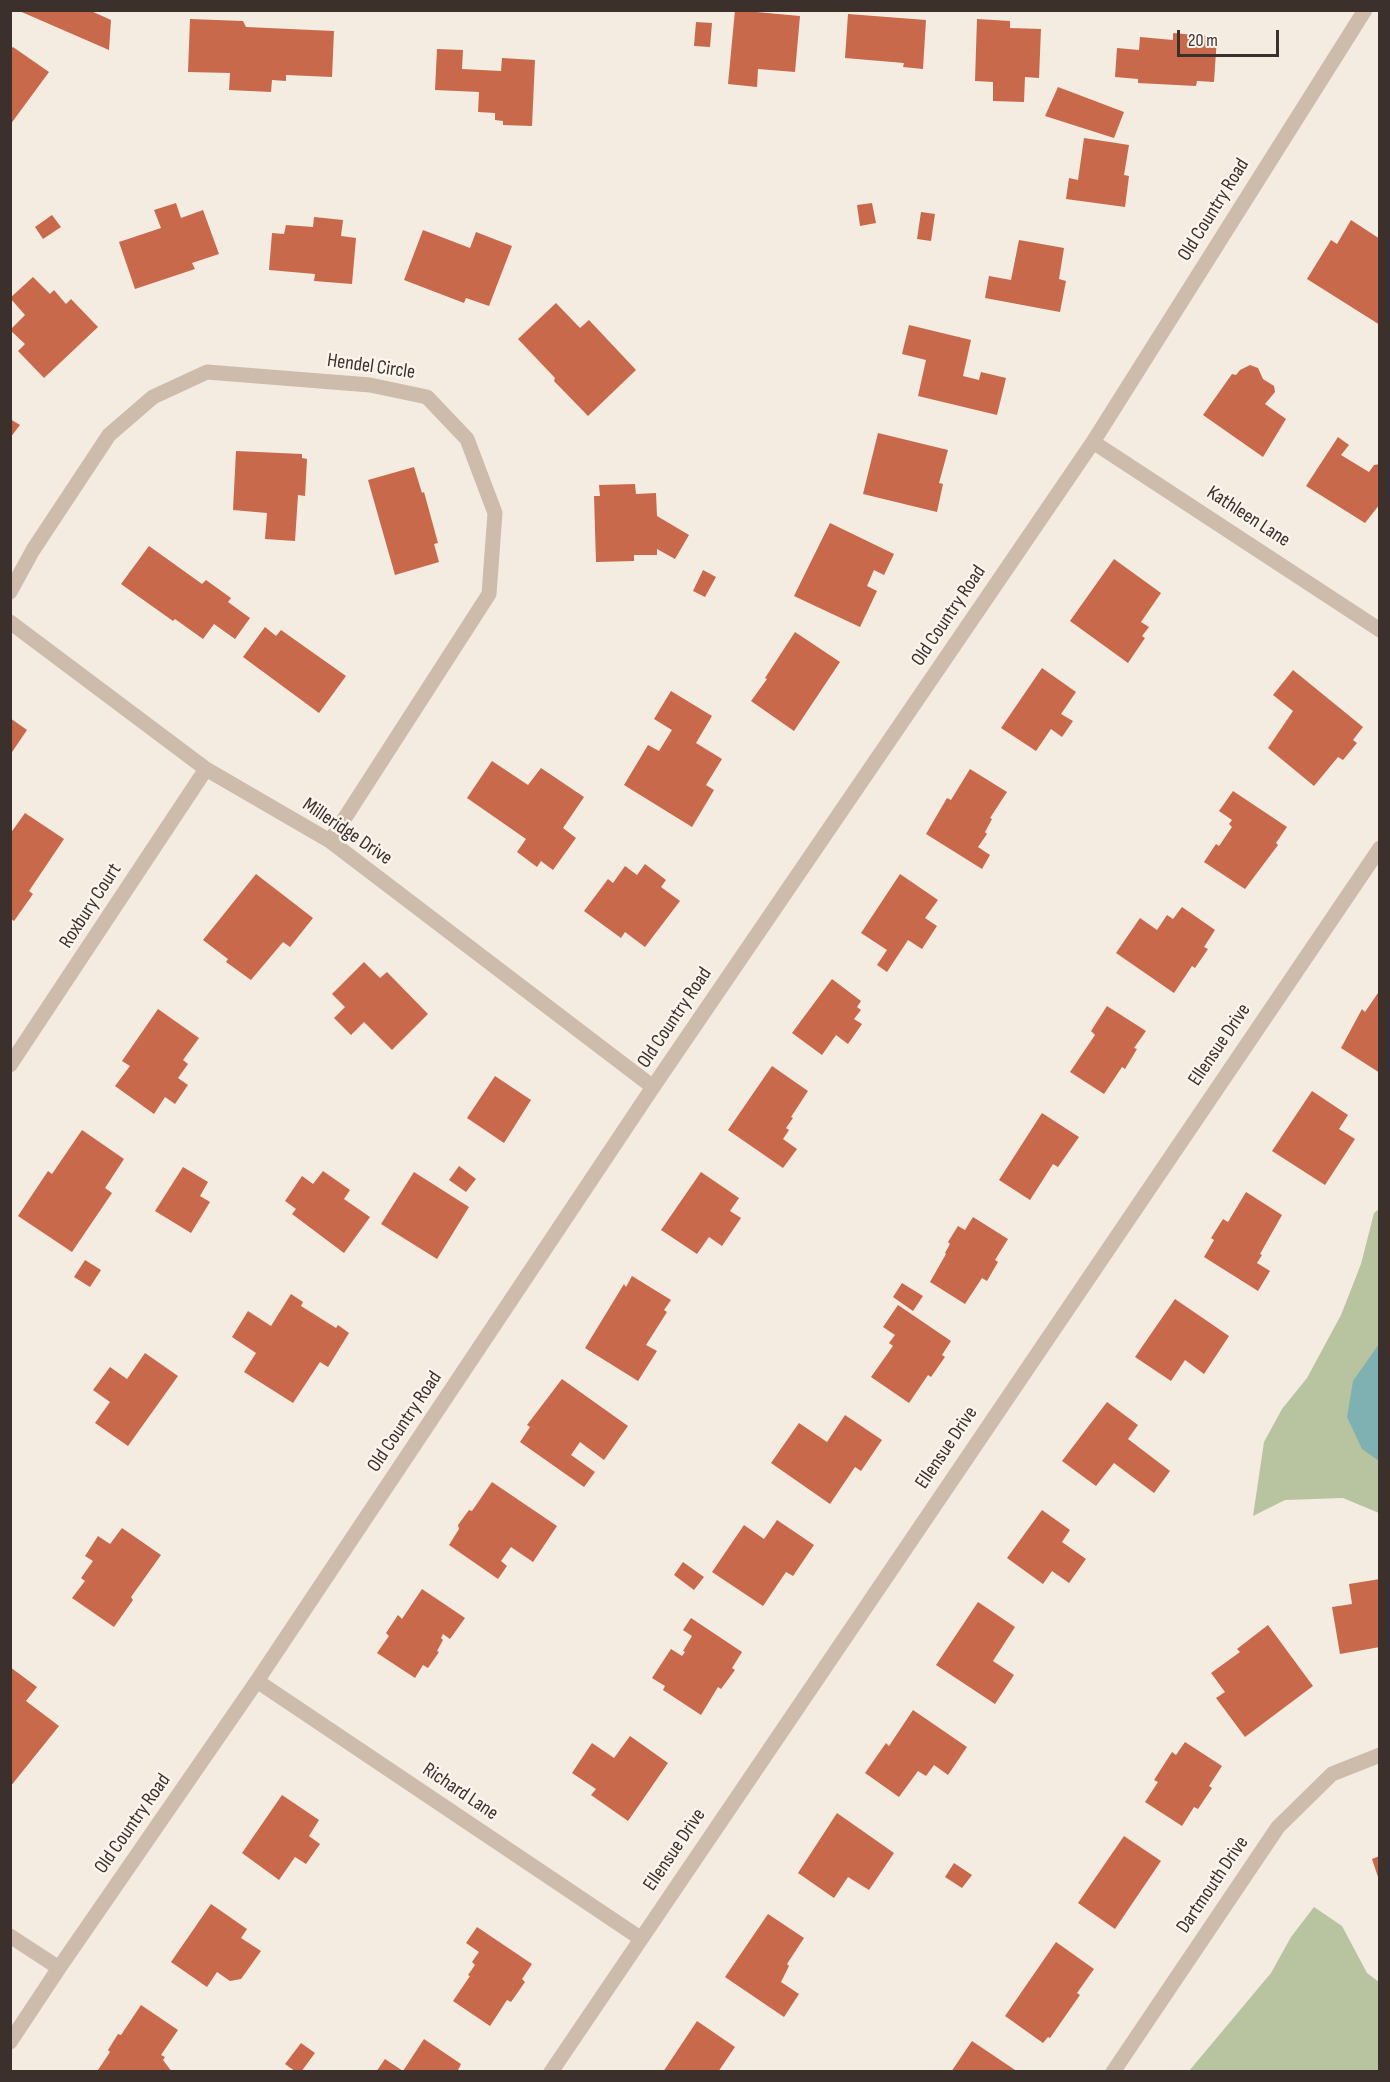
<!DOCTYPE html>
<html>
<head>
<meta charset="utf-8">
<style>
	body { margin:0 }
	#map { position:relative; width:1390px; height:2082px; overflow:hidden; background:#f4ebe1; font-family:"Sofia Sans Condensed",sans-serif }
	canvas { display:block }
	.frame { position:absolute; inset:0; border:12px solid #3b302b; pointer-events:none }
	.scale { position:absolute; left:1177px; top:30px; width:102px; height:27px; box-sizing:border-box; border:3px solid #3b302b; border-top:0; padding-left:8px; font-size:18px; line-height:21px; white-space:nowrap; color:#3b302b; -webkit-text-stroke:4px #fbf5ee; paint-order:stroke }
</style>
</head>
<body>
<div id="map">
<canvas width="1390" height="2082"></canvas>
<div class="frame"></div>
<div class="scale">20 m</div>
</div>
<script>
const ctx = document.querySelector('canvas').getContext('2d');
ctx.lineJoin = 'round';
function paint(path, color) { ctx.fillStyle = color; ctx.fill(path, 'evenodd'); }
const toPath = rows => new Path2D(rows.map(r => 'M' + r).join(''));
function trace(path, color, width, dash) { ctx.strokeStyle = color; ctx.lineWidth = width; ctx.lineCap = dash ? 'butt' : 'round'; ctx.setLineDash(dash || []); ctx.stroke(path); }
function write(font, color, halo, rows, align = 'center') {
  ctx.font = font + ' "Sofia Sans Condensed",sans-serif'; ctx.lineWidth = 5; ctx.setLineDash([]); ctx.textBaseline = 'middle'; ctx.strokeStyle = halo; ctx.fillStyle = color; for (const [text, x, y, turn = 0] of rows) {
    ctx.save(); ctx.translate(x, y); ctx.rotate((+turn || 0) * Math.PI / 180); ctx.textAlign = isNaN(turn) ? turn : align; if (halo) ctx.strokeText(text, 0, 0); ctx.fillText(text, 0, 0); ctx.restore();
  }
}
const green = toPath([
	[1379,1209,1379,1513,1343,1498,1285,1500,1253,1516,1264,1442,1282,1409,1307,1378,1341,1315,1361,1264,1374,1213],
	[1314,1907,1342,1926,1367,1973,1379,1982,1379,2071,1189,2071,1271,1973,1291,1937]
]);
const water = toPath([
	[1379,1344,1379,1461,1362,1449,1347,1417,1353,1381]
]);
const building = toPath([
	[17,10,89,10,111,20,109,50],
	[735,10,800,16,795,72,758,69,757,87,728,84],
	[848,14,926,20,923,69,903,67,904,63,845,58],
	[190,19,243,21,246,27,334,31,332,77,286,75,286,81,272,80,271,92,229,90,230,73,188,72],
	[977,19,1010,21,1010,28,1041,29,1039,78,1025,77,1024,102,993,101,993,82,975,81],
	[696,22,712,23,710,47,694,46],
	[1173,33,1217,37,1214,82,1197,81,1196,86,1138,83,1138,79,1115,77,1117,48,1139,50,1140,37,1173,40],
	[13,47,49,72,10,125,10,50],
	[437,49,463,50,462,69,501,71,502,58,535,60,532,126,503,125,503,121,495,120,495,113,478,112,479,92,435,90],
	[1058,87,1124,112,1114,138,1045,116],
	[1084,138,1129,145,1124,175,1129,176,1125,207,1066,199,1069,178,1078,180],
	[176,203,181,218,203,210,219,254,192,263,195,269,135,289,119,242,161,228,154,210],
	[872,203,876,223,860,226,857,205],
	[921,212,935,214,931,241,917,239],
	[52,215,61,227,43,239,35,227],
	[314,217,343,220,341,236,356,238,352,284,314,281,315,274,269,270,272,233,284,234,286,225,313,227],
	[1351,220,1380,239,1378,265,1380,325,1307,279,1331,240,1337,244],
	[423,230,470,248,476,232,512,246,489,306,466,298,464,303,404,280],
	[1019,240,1064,248,1059,279,1066,281,1060,312,985,298,989,276,1011,280],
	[33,277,50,294,54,290,66,304,71,299,98,327,44,378,18,351,25,344,10,330,25,315,10,298],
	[556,303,580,328,589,320,636,370,588,416,554,381,555,378,518,339],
	[909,325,971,340,963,376,979,380,981,372,1006,378,997,415,918,396,926,360,902,354],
	[1250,365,1258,368,1263,379,1274,386,1275,392,1265,404,1286,419,1263,457,1203,415,1232,374,1236,375,1240,370],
	[10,419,20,425,10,438],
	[878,433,948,450,939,483,943,484,937,512,863,494],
	[1338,437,1349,445,1341,455,1369,472,1374,465,1380,464,1380,504,1365,523,1306,486],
	[236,451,302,454,302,458,307,459,305,496,298,495,295,541,265,539,267,513,233,510],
	[414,467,422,493,424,492,438,543,434,544,439,562,395,575,368,480],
	[635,484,636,494,656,493,657,516,689,535,675,559,657,549,657,555,634,555,634,561,596,562,594,496,600,496,599,485],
	[830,523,894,554,884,575,874,570,867,586,877,591,860,627,794,596],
	[149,546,202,584,206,580,231,598,228,602,250,618,235,639,214,624,203,639,175,619,173,621,121,584],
	[1114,559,1161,593,1141,622,1149,627,1142,636,1145,638,1128,663,1070,621],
	[703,570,716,577,705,597,693,591],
	[265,627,276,636,281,630,346,676,319,713,243,657],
	[795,632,840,662,794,731,751,701,767,679,765,678],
	[1042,668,1076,692,1061,714,1073,721,1062,737,1051,729,1036,751,1001,728],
	[1293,670,1363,727,1353,740,1357,743,1343,760,1338,757,1314,786,1268,748,1293,711,1273,695],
	[671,691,712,716,696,743,722,759,706,785,714,790,692,827,624,785,648,745,659,751,672,730,654,719],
	[10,718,27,730,10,755],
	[492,761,528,785,541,768,584,797,563,828,576,838,553,870,541,861,537,867,517,852,526,839,467,798],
	[970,769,1007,792,990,818,992,819,985,832,987,834,978,847,990,855,982,869,926,834,947,798,951,800],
	[1233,791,1287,827,1276,843,1278,845,1245,889,1204,862,1216,844,1219,846,1232,827,1229,824,1232,820,1219,811],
	[25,813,64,839,29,891,33,894,14,921,10,918,10,834],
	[645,864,666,880,661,887,680,901,645,947,625,932,621,938,584,911,608,879,613,883,625,866,637,875],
	[256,874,313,918,290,947,283,942,251,980,226,962,228,959,203,940],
	[900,874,938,900,925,918,937,926,922,949,908,940,887,972,877,965,887,950,861,933],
	[1182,907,1215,930,1204,947,1208,949,1195,968,1192,966,1174,993,1116,953,1140,918,1157,930,1167,915,1173,919],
	[364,962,380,978,387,972,428,1014,392,1050,364,1022,351,1035,334,1018,345,1007,332,994],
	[832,979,861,1001,857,1007,861,1010,854,1019,862,1024,848,1044,836,1035,822,1055,792,1033],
	[1380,990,1380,1073,1341,1048,1362,1009,1365,1012],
	[1107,1006,1146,1031,1134,1048,1137,1049,1125,1069,1122,1067,1104,1094,1070,1072,1095,1035,1091,1031],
	[158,1009,199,1038,183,1060,188,1064,178,1078,188,1085,175,1104,165,1097,154,1114,115,1086,130,1066,122,1061],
	[772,1066,808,1091,791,1117,793,1118,786,1128,789,1130,783,1139,797,1149,783,1168,728,1130],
	[495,1076,531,1100,504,1143,467,1118],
	[1312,1091,1348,1115,1339,1129,1355,1139,1325,1185,1272,1151],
	[1042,1113,1079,1137,1058,1167,1053,1164,1030,1200,999,1180],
	[82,1130,124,1159,105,1188,112,1193,72,1252,18,1216,48,1171,52,1174],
	[459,1166,476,1179,466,1192,449,1180],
	[183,1167,208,1182,200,1196,210,1202,191,1233,155,1211],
	[323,1171,350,1190,344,1199,370,1217,344,1253,292,1214,296,1209,285,1201,302,1176,313,1184],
	[414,1172,469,1207,437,1259,381,1224],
	[701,1172,739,1198,730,1211,741,1218,722,1246,709,1237,697,1254,661,1230],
	[1246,1192,1282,1215,1260,1254,1262,1255,1257,1263,1270,1271,1258,1291,1204,1257,1214,1240,1211,1238,1223,1219,1228,1222],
	[973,1217,1008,1239,995,1260,998,1262,987,1281,982,1278,965,1304,930,1282,946,1254,945,1253,950,1244,948,1242,958,1226,965,1230],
	[85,1260,101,1270,90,1287,74,1277],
	[632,1276,671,1300,664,1310,667,1312,646,1345,657,1351,638,1381,585,1348,624,1284,626,1287],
	[902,1283,923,1296,913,1311,893,1297],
	[291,1294,303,1302,301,1306,336,1328,338,1325,349,1333,328,1367,320,1362,293,1403,244,1372,256,1353,232,1337,248,1311,271,1326],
	[1175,1299,1229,1336,1204,1374,1185,1360,1171,1381,1135,1357],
	[898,1305,951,1341,942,1355,945,1357,931,1377,928,1375,909,1403,871,1377,893,1346,889,1343,895,1335,883,1327],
	[145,1353,178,1376,128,1446,95,1423,110,1402,93,1390,110,1367,127,1379],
	[562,1379,628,1426,604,1460,580,1442,571,1455,595,1472,584,1487,520,1442,530,1427,527,1425],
	[1107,1402,1138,1425,1128,1439,1170,1471,1154,1493,1114,1463,1096,1486,1062,1461],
	[845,1415,882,1440,861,1471,855,1467,830,1504,771,1463,799,1423,827,1442],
	[492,1482,557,1526,533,1562,511,1547,501,1561,507,1566,498,1579,449,1545,459,1529,458,1525,469,1510,472,1511],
	[1042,1510,1070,1530,1062,1542,1086,1559,1069,1583,1052,1571,1043,1584,1007,1558],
	[777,1520,814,1545,793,1576,786,1572,763,1606,712,1572,744,1525,764,1539],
	[122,1528,161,1555,131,1597,133,1600,114,1627,72,1598,85,1581,81,1578,93,1561,85,1556,98,1536,110,1544],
	[683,1562,704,1577,694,1590,674,1575],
	[1380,1579,1380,1647,1340,1654,1332,1607,1352,1604,1349,1584],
	[422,1589,465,1618,450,1639,443,1634,441,1638,443,1640,437,1651,439,1652,428,1668,423,1665,415,1678,377,1653,389,1636,386,1633,398,1615,402,1619],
	[978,1602,1015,1627,993,1661,1014,1675,995,1704,936,1665],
	[691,1618,742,1652,732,1668,735,1670,721,1689,718,1687,701,1715,663,1690,665,1686,652,1678,671,1649,682,1656,685,1652,683,1651,692,1636,683,1630],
	[1268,1625,1313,1686,1245,1737,1216,1698,1225,1692,1211,1673,1240,1652,1237,1649],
	[10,1667,37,1687,26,1701,59,1726,10,1787],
	[913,1710,967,1747,948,1775,934,1765,926,1776,918,1771,899,1797,865,1773,886,1743,889,1746],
	[630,1736,668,1763,628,1821,591,1795,596,1789,572,1773,592,1743,614,1758],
	[1185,1742,1222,1766,1209,1786,1212,1788,1198,1809,1194,1807,1182,1826,1145,1802,1158,1782,1154,1780,1172,1752,1176,1755],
	[282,1795,319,1820,309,1836,320,1844,306,1864,295,1857,279,1880,242,1853],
	[837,1813,894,1853,869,1890,848,1877,834,1898,798,1873],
	[1124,1836,1161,1861,1115,1929,1078,1903],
	[1380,1856,1380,1880,1379,1880,1372,1859],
	[954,1863,972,1875,962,1888,945,1877],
	[211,1904,247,1929,241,1938,261,1951,241,1979,230,1981,217,1972,207,1987,171,1962],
	[768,1914,804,1938,787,1964,789,1966,781,1982,799,1994,784,2017,725,1977],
	[477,1927,532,1964,522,1979,525,1982,511,2002,507,2000,490,2026,453,2001,470,1976,468,1975,475,1965,472,1962,479,1952,466,1943],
	[1056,1942,1094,1969,1077,1993,1080,1995,1050,2038,1048,2037,1043,2043,1005,2016],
	[141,2005,178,2030,161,2055,165,2057,163,2060,172,2072,100,2072,98,2070,110,2052,108,2050,118,2034,121,2035],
	[697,2021,735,2047,718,2072,663,2072],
	[424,2039,461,2064,457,2072,376,2072,385,2059,403,2071],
	[972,2041,1018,2072,951,2072],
	[301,2043,315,2053,301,2072,296,2072,285,2064]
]);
const minor = toPath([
	[1093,442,1380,630],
	[10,592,33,550,109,435,153,397,207,372,370,385,427,397,467,439,495,513,489,594,330,841],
	[10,622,206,769,330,841,653,1087],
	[10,1065,206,769],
	[257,1681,640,1938],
	[10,1936,59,1968],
	[10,2042,59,1968,257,1681,653,1087,1093,442,1365,10],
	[551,2072,1380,848],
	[1113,2072,1278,1827,1332,1774,1380,1755]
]);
const streetNames = [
	["Old Country Road",1214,210,-58],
	["Hendel Circle",371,367,8],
	["Kathleen Lane",1248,517,33],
	["Old Country Road",949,616,-56],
	["Milleridge Drive",347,832,34],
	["Roxbury Court",91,906,-57],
	["Old Country Road",675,1018,-56],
	["Ellensue Drive",1220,1045,-56],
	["Old Country Road",405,1422,-56],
	["Ellensue Drive",947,1448,-56],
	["Richard Lane",460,1792,34],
	["Old Country Road",133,1824,-55],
	["Ellensue Drive",675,1850,-56],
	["Dartmouth Drive",1213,1885,-56]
];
paint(green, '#b8c4a0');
paint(water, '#7fb0b2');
paint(building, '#c8694b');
trace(minor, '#cdbbac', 15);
write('20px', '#3b302b', '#fbf5ee', streetNames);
</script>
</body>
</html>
